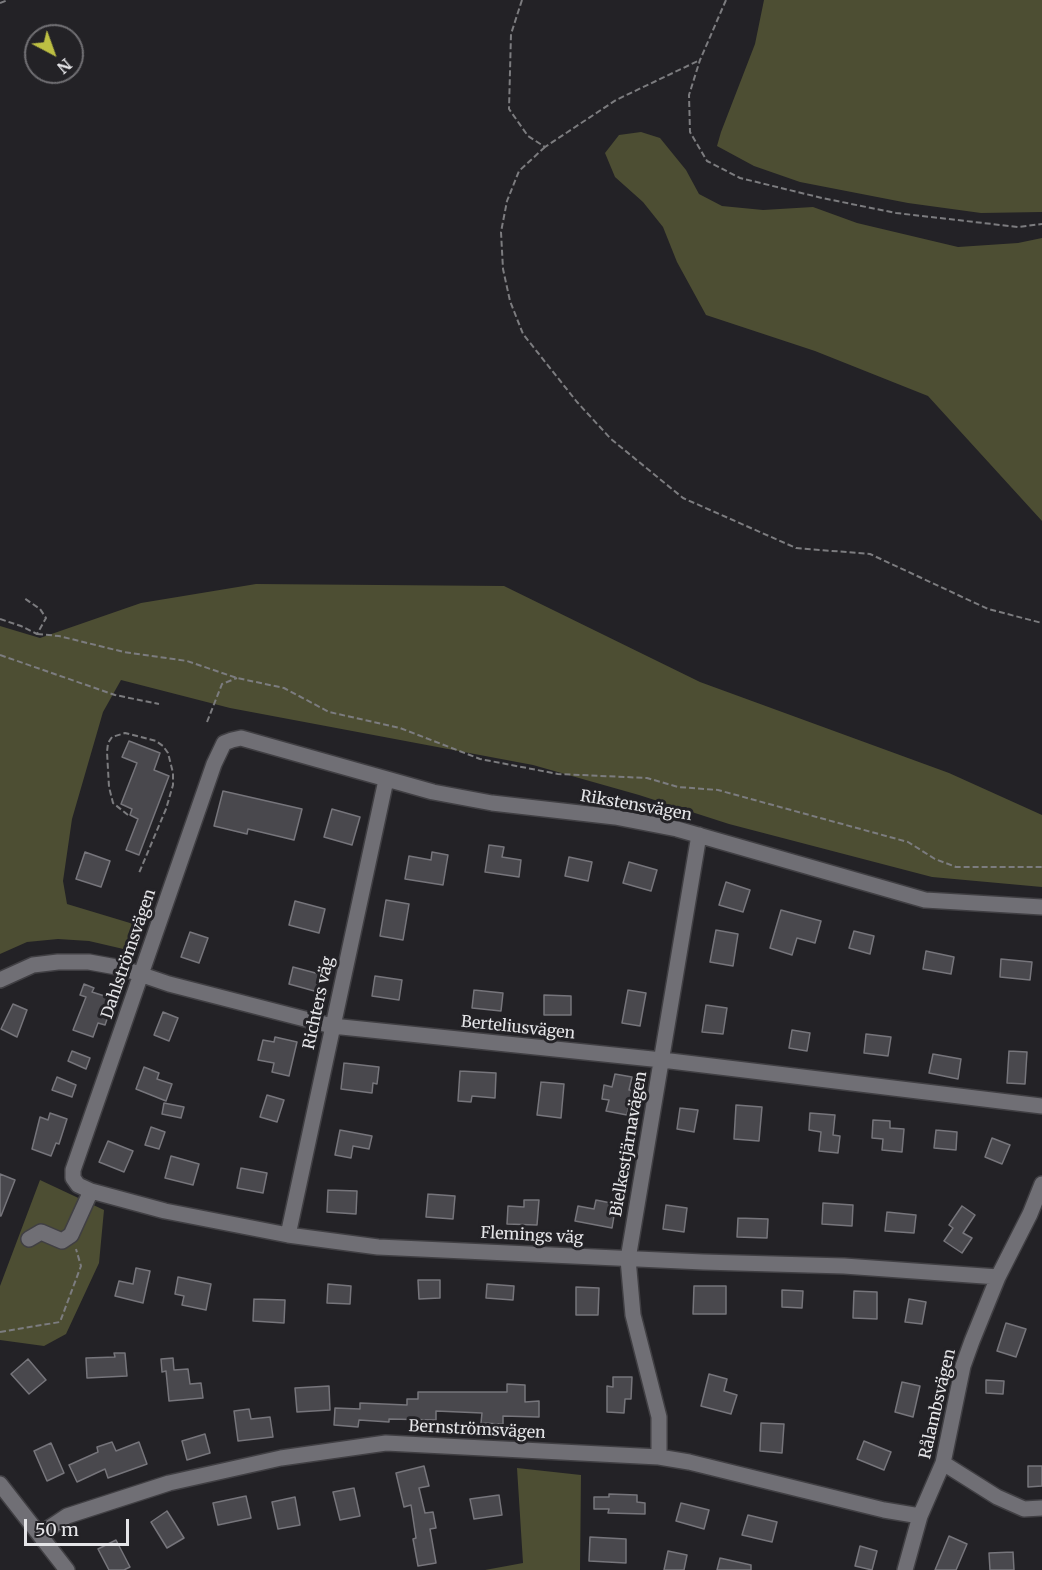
<!DOCTYPE html>
<html>
<head>
<meta charset="utf-8">
<style>
	body { margin:0 }
	#map { position:relative; width:1042px; height:1570px; overflow:hidden; background:#232226; font-family:Merriweather,serif }
	canvas { display:block }
	.north { position:absolute; left:24px; top:24px; width:60px; height:60px; box-sizing:border-box; background:#232226; border:2px solid #717074; border-radius:50%; rotate:139deg; font-size:16px; font-weight:700; line-height:24px; text-align:center; color:#e5e5e8 }
	.north::after { content:''; display:block; margin:auto; width:21px; height:27px; background:#bdbf43; clip-path:polygon(50% 0,100% 100%,50% 72%,0 100%) }
	.scale { position:absolute; left:24px; top:1519px; width:105px; height:27px; box-sizing:border-box; border:3px solid #e5e5e8; border-top:0; padding-left:8px; font-size:18px; line-height:21px; white-space:nowrap; color:#e5e5e8; -webkit-text-stroke:4px #232226; paint-order:stroke }
</style>
</head>
<body>
<div id="map">
<canvas width="1042" height="1570"></canvas>
<div class="north">N</div>
<div class="scale">50 m</div>
</div>
<script>
const ctx = document.querySelector('canvas').getContext('2d');
ctx.lineJoin = 'round';
function paint(path, color) { ctx.fillStyle = color; ctx.fill(path, 'evenodd'); }
const toPath = rows => new Path2D(rows.map(r => 'M' + r).join(''));
function trace(path, color, width, dash) { ctx.strokeStyle = color; ctx.lineWidth = width; ctx.lineCap = dash ? 'butt' : 'round'; ctx.setLineDash(dash || []); ctx.stroke(path); }
function write(font, color, halo, rows, align = 'center') {
  ctx.font = font + ' Merriweather,serif'; ctx.lineWidth = 6; ctx.setLineDash([]); ctx.textBaseline = 'middle'; ctx.strokeStyle = halo; ctx.fillStyle = color; for (const [text, x, y, turn = 0] of rows) {
    ctx.save(); ctx.translate(x, y); ctx.rotate((+turn || 0) * Math.PI / 180); ctx.textAlign = isNaN(turn) ? turn : align; if (halo) ctx.strokeText(text, 0, 0); ctx.fillText(text, 0, 0); ctx.restore();
  }
}
const forest = toPath([
	[764,0,1042,0,1042,212,981,213,908,203,800,182,754,166,717,146,721,132,755,44],
	[641,132,660,138,686,170,699,194,722,206,763,210,813,207,857,223,958,247,1018,243,1042,238,1042,521,928,396,815,351,706,315,677,262,663,227,643,202,615,177,605,153,619,135],
	[256,584,504,586,700,682,949,773,1042,815,1042,887,932,877,729,824,639,795,533,765,230,708,121,680,103,712,72,819,63,881,67,904,130,923,141,929,138,939,132,951,89,941,58,939,27,942,0,954,0,626,40,638,141,603],
	[40,1180,104,1210,99,1263,66,1334,44,1346,0,1340,0,1286],
	[517,1468,581,1475,580,1570,485,1570,523,1563]
]);
const building = toPath([
	[129,741,160,753,154,770,169,776,139,855,126,850,138,819,130,815,132,809,121,804,137,763,122,757,129,741],
	[223,791,302,809,294,840,248,829,247,834,214,826,223,791],
	[332,809,360,817,352,845,324,837,332,809],
	[489,845,504,847,502,857,521,860,519,877,485,872,489,845],
	[85,852,110,861,101,887,76,879,85,852],
	[432,852,448,855,443,885,405,879,409,856,431,860,432,852],
	[569,857,592,862,588,881,565,876,569,857],
	[629,862,657,870,651,891,623,883,629,862],
	[726,882,750,890,743,912,719,905,726,882],
	[386,900,409,904,403,940,380,936,386,900],
	[295,901,325,909,319,933,289,925,295,901],
	[781,910,821,921,815,943,797,938,792,955,770,948,781,910],
	[716,930,738,934,733,966,710,962,716,930],
	[854,931,874,936,870,954,849,948,854,931],
	[190,932,208,938,199,963,181,957,190,932],
	[926,951,954,957,951,974,923,969,926,951],
	[1001,959,1032,962,1030,980,1000,977,1001,959],
	[293,967,323,975,318,992,289,984,293,967],
	[375,976,402,980,399,1000,372,996,375,976],
	[84,984,94,988,92,992,114,999,105,1025,98,1023,93,1037,73,1030,86,997,80,995,84,984],
	[474,990,503,993,501,1011,472,1008,474,990],
	[628,990,646,993,640,1026,622,1023,628,990],
	[544,995,571,996,571,1015,544,1015,544,995],
	[13,1004,27,1010,17,1037,1,1029,13,1004],
	[706,1005,727,1008,723,1034,702,1032,706,1005],
	[163,1012,178,1018,169,1041,154,1035,163,1012],
	[792,1030,810,1033,807,1051,789,1048,792,1030],
	[866,1034,891,1037,888,1056,864,1053,866,1034],
	[275,1037,297,1042,289,1076,272,1072,274,1063,258,1060,263,1040,274,1042,275,1037],
	[72,1051,90,1058,86,1069,68,1061,72,1051],
	[1009,1051,1027,1052,1025,1084,1007,1083,1009,1051],
	[933,1054,961,1059,958,1079,929,1073,933,1054],
	[344,1063,379,1067,377,1084,373,1083,372,1093,341,1089,344,1063],
	[144,1067,159,1073,157,1079,172,1084,166,1101,136,1089,144,1067],
	[460,1071,496,1073,495,1098,472,1096,471,1102,458,1101,460,1071],
	[615,1074,632,1077,629,1090,637,1091,634,1109,628,1108,627,1115,606,1111,609,1100,602,1099,604,1085,612,1087,615,1074],
	[57,1077,76,1085,72,1097,52,1090,57,1077],
	[541,1082,564,1084,561,1118,537,1115,541,1082],
	[267,1095,284,1100,277,1122,260,1117,267,1095],
	[164,1103,184,1107,181,1118,162,1114,164,1103],
	[736,1105,762,1107,759,1141,734,1139,736,1105],
	[680,1108,698,1110,694,1132,677,1129,680,1108],
	[50,1113,67,1119,59,1144,56,1143,51,1156,32,1149,40,1117,48,1120,50,1113],
	[810,1113,835,1115,833,1135,840,1136,838,1153,819,1151,821,1132,809,1130,810,1113],
	[873,1120,890,1121,890,1128,904,1129,902,1152,882,1150,883,1139,872,1138,873,1120],
	[151,1127,165,1132,159,1149,145,1145,151,1127],
	[340,1130,372,1136,369,1149,353,1146,351,1158,335,1155,340,1130],
	[936,1130,957,1132,956,1150,934,1148,936,1130],
	[992,1138,1010,1145,1002,1164,985,1157,992,1138],
	[108,1141,133,1151,124,1172,99,1162,108,1141],
	[171,1156,199,1164,193,1185,165,1178,171,1156],
	[241,1168,267,1173,263,1193,237,1188,241,1168],
	[0,1174,15,1180,1,1216,0,1216,0,1174],
	[328,1190,357,1191,356,1214,327,1212,328,1190],
	[428,1194,455,1196,453,1219,426,1217,428,1194],
	[524,1200,539,1200,537,1225,507,1224,508,1206,524,1207,524,1200],
	[596,1200,616,1204,612,1228,575,1221,578,1206,594,1209,596,1200],
	[823,1203,853,1205,852,1226,822,1224,823,1203],
	[666,1205,687,1208,684,1232,663,1229,666,1205],
	[962,1206,975,1215,963,1233,972,1238,962,1253,944,1241,953,1228,949,1225,962,1206],
	[887,1212,916,1215,914,1233,885,1231,887,1212],
	[738,1218,768,1219,767,1238,737,1237,738,1218],
	[136,1268,150,1271,143,1303,115,1296,119,1281,133,1284,136,1268],
	[178,1277,211,1284,206,1310,182,1305,184,1296,175,1294,178,1277],
	[418,1280,440,1280,440,1298,419,1299,418,1280],
	[328,1284,351,1286,350,1304,327,1303,328,1284],
	[487,1284,514,1286,513,1300,486,1298,487,1284],
	[694,1286,726,1286,726,1314,693,1314,694,1286],
	[576,1287,599,1288,598,1315,576,1315,576,1287],
	[782,1290,803,1291,802,1308,782,1307,782,1290],
	[854,1291,877,1292,877,1319,853,1318,854,1291],
	[254,1299,285,1300,284,1323,253,1321,254,1299],
	[909,1299,926,1302,922,1324,905,1322,909,1299],
	[1006,1323,1026,1329,1016,1357,997,1351,1006,1323],
	[114,1353,125,1353,127,1376,87,1378,86,1358,115,1357,114,1353],
	[173,1358,174,1370,188,1369,190,1384,201,1383,203,1398,169,1401,166,1371,162,1372,161,1359,173,1358],
	[28,1359,46,1380,29,1394,11,1374,28,1359],
	[709,1374,727,1379,724,1391,737,1395,731,1414,701,1406,709,1374],
	[613,1377,632,1377,631,1399,625,1399,624,1413,607,1412,607,1386,613,1387,613,1377],
	[986,1380,1004,1381,1003,1394,986,1393,986,1380],
	[902,1382,920,1386,913,1417,895,1412,902,1382],
	[507,1384,525,1385,525,1402,539,1401,539,1417,503,1416,503,1424,481,1423,482,1413,436,1411,436,1420,389,1419,389,1422,359,1420,358,1427,334,1425,335,1408,360,1409,360,1403,407,1405,407,1399,418,1399,418,1392,507,1392,507,1384],
	[329,1386,330,1410,297,1412,295,1388,329,1386],
	[249,1409,251,1419,270,1417,273,1437,238,1441,234,1411,249,1409],
	[761,1423,784,1424,782,1453,760,1451,761,1423],
	[205,1434,210,1453,187,1460,182,1441,205,1434],
	[864,1441,891,1452,884,1470,857,1459,864,1441],
	[112,1442,116,1451,139,1442,147,1464,108,1478,105,1469,77,1482,69,1465,98,1452,97,1447,112,1442],
	[51,1443,64,1473,47,1481,34,1451,51,1443],
	[424,1466,429,1486,419,1488,425,1513,433,1512,436,1528,430,1529,436,1563,418,1566,413,1539,416,1538,411,1505,404,1507,396,1473,424,1466],
	[1028,1466,1042,1466,1042,1486,1028,1487,1028,1466],
	[354,1488,360,1516,340,1520,333,1492,354,1488],
	[609,1494,637,1495,637,1502,645,1503,645,1514,608,1513,609,1509,594,1509,594,1497,609,1497,609,1494],
	[499,1495,502,1515,474,1519,470,1499,499,1495],
	[246,1496,251,1518,218,1525,213,1503,246,1496],
	[295,1497,300,1525,278,1529,272,1502,295,1497],
	[681,1503,709,1510,704,1529,676,1521,681,1503],
	[167,1511,184,1538,167,1548,151,1522,167,1511],
	[748,1515,777,1522,772,1542,742,1535,748,1515],
	[949,1536,967,1544,956,1570,935,1570,949,1536],
	[590,1537,626,1539,626,1563,589,1561,590,1537],
	[116,1540,130,1567,124,1570,109,1570,98,1549,116,1540],
	[860,1546,877,1551,872,1570,855,1566,860,1546],
	[668,1551,687,1555,684,1570,664,1570,668,1551],
	[1013,1552,1014,1570,990,1570,989,1553,1013,1552],
	[720,1558,751,1565,751,1570,717,1570,720,1558]
]);
const path = toPath([
	[522,0,511,34,509,109,528,136,545,147,616,100,700,60],
	[726,0,700,60,689,95,690,132,707,161,740,178,822,198,896,213,1018,227,1042,224],
	[0,3,8,0],
	[545,147,519,171,507,201,501,232,503,269,510,301,523,334,577,402,611,439,683,498,796,548,870,554,988,609,1042,623],
	[0,619,21,626,37,634,46,618,40,609,24,598],
	[37,634,59,636,124,652,187,661,237,678,284,688,329,712,400,728,480,759,558,774,647,778,678,787,718,790,908,842,935,859,956,867,1042,867],
	[0,655,115,695,159,704],
	[207,722,222,684,237,678],
	[128,815,113,803,109,787,107,752,108,743,112,737,125,733,156,741,163,746,168,753,173,773,173,785,166,809,139,873],
	[0,1332,60,1322,81,1266,76,1249]
]);
const minor = toPath([
	[0,980,33,965,58,962,89,962,122,968,169,984,332,1026,662,1060,1042,1106],
	[288,1235,386,780],
	[29,1239,41,1232,62,1241,71,1235,91,1191],
	[998,1277,844,1266,703,1262,378,1247,288,1235,165,1211,91,1191,78,1185,73,1178,73,1170,214,764,224,743,232,740,241,738,433,792,492,803,615,817,677,829,925,900,1042,907],
	[659,1457,659,1417,633,1315,628,1259,699,835],
	[943,1463,997,1497,1024,1509,1042,1508],
	[0,1484,67,1570],
	[40,1534,67,1516,169,1483,281,1458,386,1443,659,1457,689,1462,884,1510,920,1516],
	[905,1570,920,1516,943,1463,963,1366,972,1341,998,1277,1030,1214,1042,1184]
]);
const streetNames = [
	["Rikstensvägen",636,806,10],
	["Dahlströmsvägen",129,954,-71],
	["Richters väg",319,1003,-78],
	["Berteliusvägen",518,1028,6],
	["Bielkestjärnavägen",629,1144,-80],
	["Flemings väg",532,1236,3],
	["Rålambsvägen",938,1404,-77],
	["Bernströmsvägen",477,1430,3]
];
paint(forest, '#4d4e33');
paint(building, '#49484d');
trace(building, '#76757b', 1.5);
trace(minor, '#403f43', 18);
trace(path, '#7c7c7f', 2, [6, 3]);
trace(minor, '#706f75', 15);
write('16px', '#e5e5e8', '#232226', streetNames);
</script>
</body>
</html>
